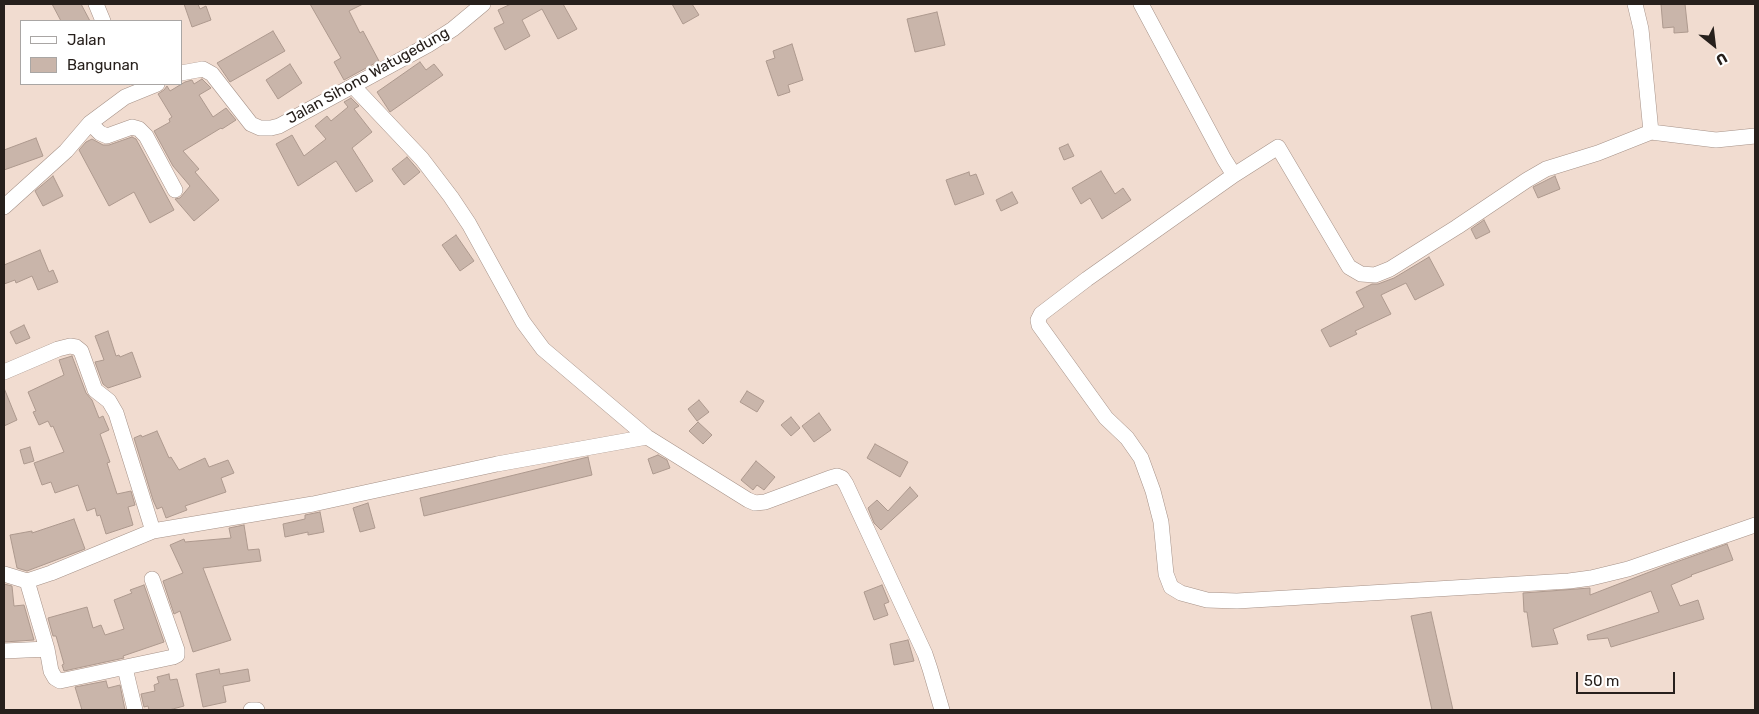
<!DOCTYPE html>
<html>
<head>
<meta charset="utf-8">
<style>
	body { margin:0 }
	#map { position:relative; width:1759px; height:714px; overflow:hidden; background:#f1dcd0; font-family:Rubik,sans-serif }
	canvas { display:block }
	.frame { position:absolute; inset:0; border:5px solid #27201c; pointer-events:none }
	.legend { position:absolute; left:20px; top:20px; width:162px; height:65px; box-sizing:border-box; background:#fff; border:1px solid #a9a6a4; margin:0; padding:6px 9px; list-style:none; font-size:15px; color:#27201c }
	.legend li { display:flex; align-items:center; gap:10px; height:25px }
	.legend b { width:25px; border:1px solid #a9a6a4 }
	.north { position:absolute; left:1689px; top:20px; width:50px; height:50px; -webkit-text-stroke:4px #fff; paint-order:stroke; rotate:151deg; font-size:14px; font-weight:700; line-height:20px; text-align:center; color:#27201c }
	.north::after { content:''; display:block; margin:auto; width:18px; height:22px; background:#27201c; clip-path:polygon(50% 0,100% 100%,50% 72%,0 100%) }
	.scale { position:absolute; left:1576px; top:672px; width:99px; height:22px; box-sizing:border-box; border:2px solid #27201c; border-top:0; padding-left:6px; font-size:15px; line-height:18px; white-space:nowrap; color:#27201c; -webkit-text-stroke:4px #fff; paint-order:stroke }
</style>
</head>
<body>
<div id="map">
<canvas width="1759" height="714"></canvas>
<div class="frame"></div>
<ul class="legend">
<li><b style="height:6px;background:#fff"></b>Jalan</li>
<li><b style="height:14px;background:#c9b5aa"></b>Bangunan</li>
</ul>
<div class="north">U</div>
<div class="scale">50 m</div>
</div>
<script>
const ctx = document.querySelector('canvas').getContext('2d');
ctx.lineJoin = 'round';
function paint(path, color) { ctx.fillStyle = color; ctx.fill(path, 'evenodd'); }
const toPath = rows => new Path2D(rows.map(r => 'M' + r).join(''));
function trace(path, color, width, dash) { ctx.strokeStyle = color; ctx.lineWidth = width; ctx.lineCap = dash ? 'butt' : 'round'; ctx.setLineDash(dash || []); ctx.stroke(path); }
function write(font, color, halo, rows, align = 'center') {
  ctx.font = font + ' Rubik,sans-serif'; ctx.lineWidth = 5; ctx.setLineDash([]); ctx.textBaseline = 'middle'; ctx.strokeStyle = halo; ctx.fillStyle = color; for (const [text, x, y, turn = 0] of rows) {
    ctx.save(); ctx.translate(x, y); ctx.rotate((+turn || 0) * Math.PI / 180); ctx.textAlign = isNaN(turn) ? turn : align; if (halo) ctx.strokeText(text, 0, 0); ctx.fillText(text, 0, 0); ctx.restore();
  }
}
const building = toPath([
	[52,4,81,4,90,21,61,21,52,4],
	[184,4,198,4,200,9,206,6,211,20,192,27,184,4],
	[310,4,363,4,349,11,360,33,363,31,379,61,344,80,334,62,341,58,310,4],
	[511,4,563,4,577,29,558,39,542,9,522,20,530,36,505,50,494,28,504,23,498,10,511,4],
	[672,4,692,4,699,15,683,24,672,4],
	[1661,4,1685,4,1688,32,1674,33,1674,27,1663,28,1661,4],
	[937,12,945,45,915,52,907,19,937,12],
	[273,31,285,51,230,82,217,63,273,31],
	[792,44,803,80,788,85,790,92,778,96,766,61,775,58,773,51,792,44],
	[420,62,426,70,434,64,443,75,390,112,377,92,420,62],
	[290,64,302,83,278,99,266,80,290,64],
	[202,79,211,88,199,95,213,117,226,108,236,120,222,129,221,128,183,151,199,169,195,172,219,200,194,221,175,199,180,198,190,186,173,166,154,131,170,122,169,119,172,117,158,94,164,90,167,86,170,91,185,82,192,80,194,84,202,79],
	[351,98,359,106,354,109,372,132,352,148,373,181,356,192,336,161,298,186,276,144,292,135,304,156,326,139,315,126,327,116,331,121,348,107,344,102,351,98],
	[132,137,136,139,174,210,150,223,134,192,109,206,79,150,86,142,92,139,103,145,109,145,132,137],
	[36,138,43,156,4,170,4,150,36,138],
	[1068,144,1074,156,1064,160,1059,148,1068,144],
	[407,157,420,172,404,185,392,169,407,157],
	[1101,171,1115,194,1123,188,1131,200,1102,219,1090,198,1081,204,1072,188,1101,171],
	[969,172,970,176,976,174,984,194,955,205,946,180,969,172],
	[53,176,63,196,43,206,35,191,53,176],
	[1555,176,1560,189,1538,198,1533,187,1555,176],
	[1012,192,1018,203,1001,211,996,200,1012,192],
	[1484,220,1490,232,1476,239,1471,229,1484,220],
	[456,235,474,261,460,271,442,245,456,235],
	[40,250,49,272,53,270,58,282,38,290,32,276,16,283,15,280,4,284,4,265,40,250],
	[1429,257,1444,285,1415,300,1406,283,1381,295,1391,314,1355,331,1357,334,1330,347,1321,330,1364,307,1356,292,1372,284,1378,284,1394,278,1429,257],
	[24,325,30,338,16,344,10,332,24,325],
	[108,331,116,356,119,355,120,357,132,352,141,377,108,388,103,384,95,362,104,360,95,336,108,331],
	[72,356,86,393,92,400,99,418,103,416,109,430,100,434,110,462,107,463,117,494,131,491,135,505,128,507,133,525,106,534,100,515,97,516,95,508,87,511,78,485,55,493,51,482,42,485,34,463,64,452,53,426,51,427,48,421,39,425,33,412,36,411,28,392,64,375,59,360,72,356],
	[4,388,17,420,4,426,4,388],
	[747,391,764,401,757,412,740,402,747,391],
	[699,400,709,412,697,421,688,409,699,400],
	[819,413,831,430,814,442,802,426,819,413],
	[791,417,800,428,791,436,781,425,791,417],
	[698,422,712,435,703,444,689,431,698,422],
	[157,431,169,458,171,457,179,470,205,458,209,467,228,460,234,473,221,478,226,492,185,506,187,510,166,518,162,507,157,509,153,500,134,438,141,435,142,437,157,431],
	[875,444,908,462,900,477,867,458,875,444],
	[30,447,34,461,24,464,20,450,30,447],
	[658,455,667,460,670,468,653,474,648,459,658,455],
	[588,457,592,475,424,516,420,498,588,457],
	[756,461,775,477,764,490,757,485,753,490,741,480,756,461],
	[910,487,918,496,881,530,874,523,868,508,877,500,888,511,910,487],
	[368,503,375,528,360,532,353,508,368,503],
	[320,512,324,532,308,535,308,532,285,537,283,524,305,519,305,515,320,512],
	[74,519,85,549,27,571,17,568,10,535,32,531,32,533,74,519],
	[244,525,248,550,259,549,261,561,203,568,231,640,193,652,180,611,174,614,163,581,183,573,170,545,184,539,185,542,231,538,229,528,244,525],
	[1727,544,1733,560,1691,575,1692,576,1671,585,1680,606,1698,600,1704,619,1611,647,1608,638,1588,640,1587,635,1659,612,1651,591,1553,629,1558,644,1532,647,1527,612,1524,612,1523,593,1590,588,1590,595,1665,566,1727,544],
	[4,584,12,586,14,606,24,605,34,640,4,642,4,584],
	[144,585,164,642,123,656,124,658,64,671,62,665,64,664,56,636,53,636,48,618,87,607,93,628,101,625,105,635,124,629,114,600,132,593,130,590,144,585],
	[882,585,889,602,884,604,888,615,874,620,864,592,882,585],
	[1431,612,1453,710,1432,710,1411,616,1431,612],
	[908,640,914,661,894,665,890,644,908,640],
	[219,669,220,674,248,669,250,681,223,686,226,702,203,707,196,674,219,669],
	[169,674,170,680,177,679,184,706,169,710,149,710,148,706,144,707,141,694,155,691,154,685,159,683,157,677,169,674],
	[106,681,108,688,120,685,125,710,82,710,75,687,106,681]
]);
const minor = toPath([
	[96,4,103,21],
	[1141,4,1224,159,1234,175,1278,147,1349,267,1361,274,1375,275,1390,269,1457,227,1527,180,1546,169,1598,153,1651,132,1641,29,1635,4],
	[181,73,203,69,212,74,251,124,260,128,271,128,279,126,428,45,453,29,483,4],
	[353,86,422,159,451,197,469,224,523,322,543,349,647,437,748,500,755,503,765,502,830,478,837,476,842,478,846,484,925,654,930,669,942,710],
	[90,123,100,133,107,136,132,127,139,129,146,136,175,190],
	[1651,132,1716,140,1755,136],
	[1234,175,1087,279,1041,314,1038,320,1039,325,1106,418,1127,438,1141,458,1153,491,1161,522,1166,574,1171,587,1181,593,1207,600,1237,601,1569,581,1591,578,1628,569,1755,525],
	[4,207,66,151,90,123,125,97,157,84],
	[4,372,58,349,70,346,76,347,81,351,95,390,109,401,116,413,153,531],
	[4,574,27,581],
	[47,649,27,581,51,573,153,531,313,504,497,464,647,437],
	[4,651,47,649,51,671,55,678,60,681,173,657,177,655,177,650,152,579],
	[125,668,135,710],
	[251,710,257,710]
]);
const streetNames = [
	["Jalan Sihono Watugedung",368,76,-29]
];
paint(building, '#c9b5aa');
trace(building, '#ad998e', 1);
trace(minor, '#a69288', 16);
trace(minor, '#fff', 15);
write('15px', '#27201c', '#fff', streetNames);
</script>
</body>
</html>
